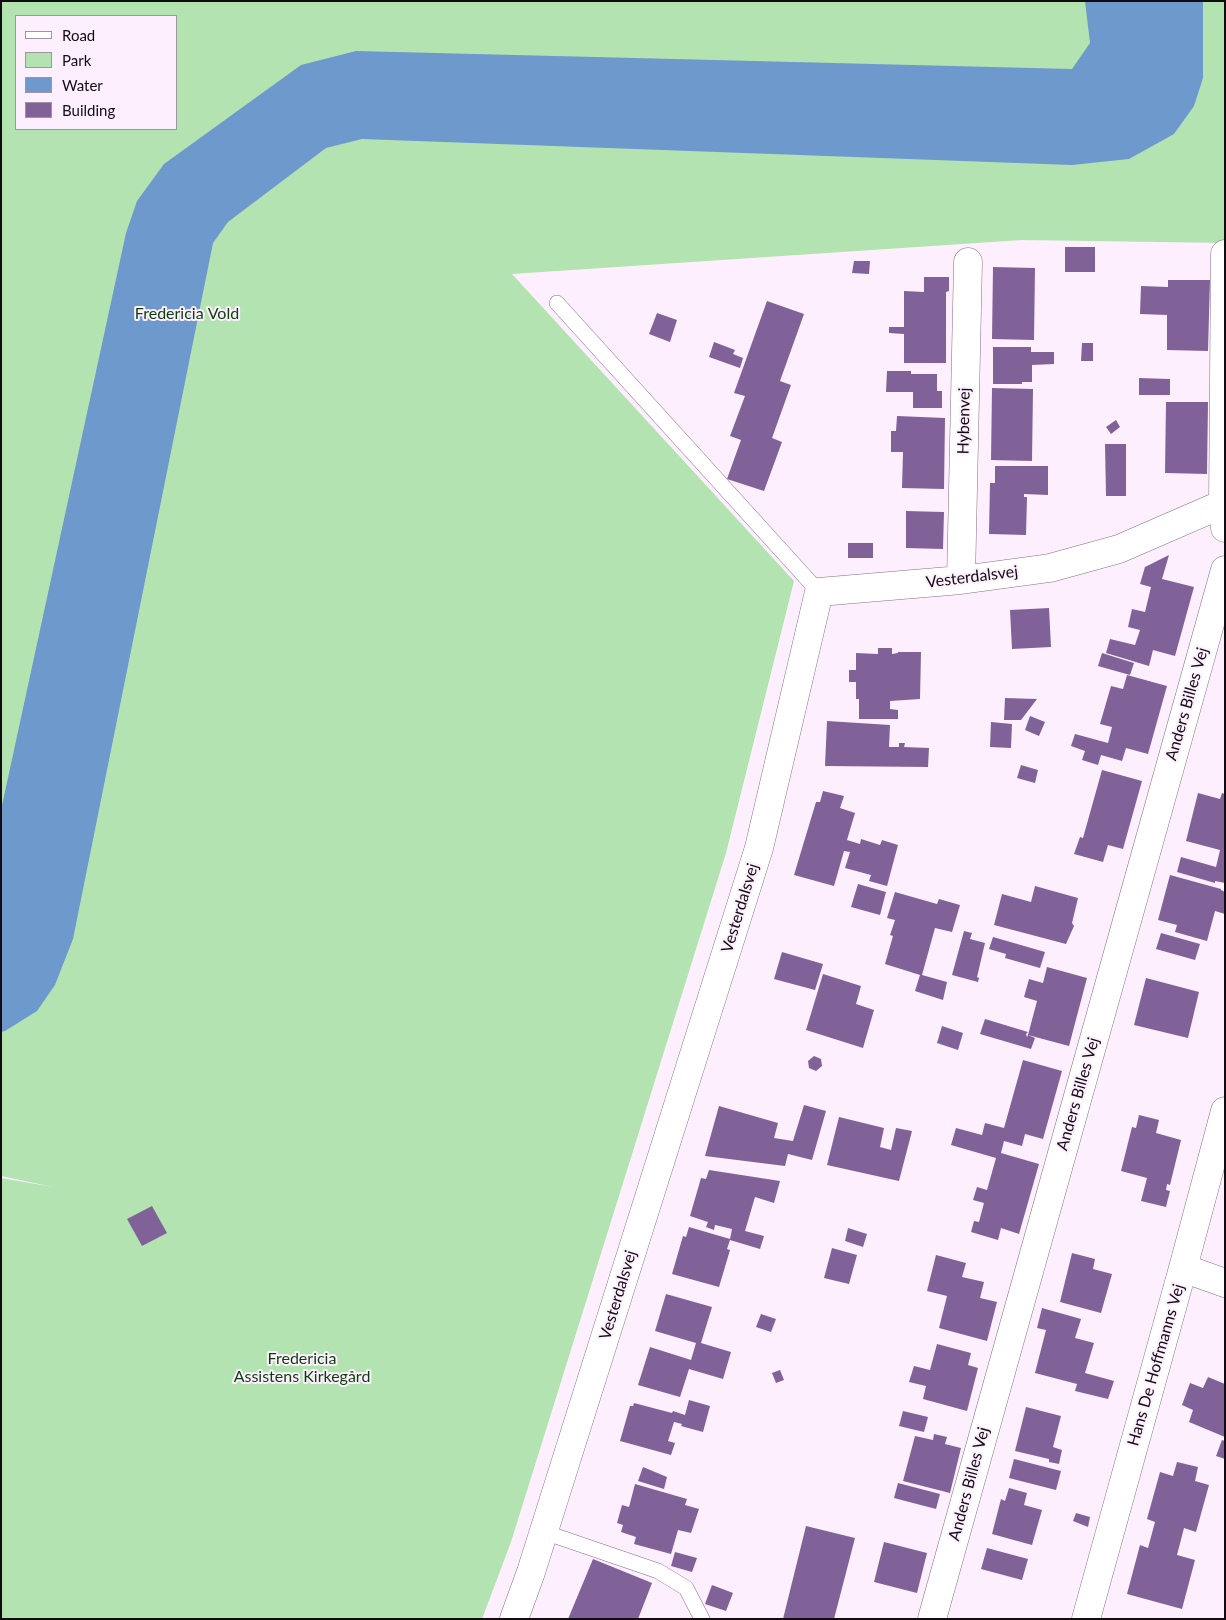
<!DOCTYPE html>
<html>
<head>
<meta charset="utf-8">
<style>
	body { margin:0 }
	#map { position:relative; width:1226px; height:1620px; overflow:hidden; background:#fdeffe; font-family:Lato,sans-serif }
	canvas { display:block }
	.frame { position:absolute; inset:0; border:2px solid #120c12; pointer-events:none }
	.legend { position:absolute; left:15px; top:15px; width:162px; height:115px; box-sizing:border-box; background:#fdeffe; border:1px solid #9f94a0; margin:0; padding:6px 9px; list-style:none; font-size:15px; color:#120c12 }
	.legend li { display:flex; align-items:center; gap:10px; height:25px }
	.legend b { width:25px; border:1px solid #9f94a0 }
</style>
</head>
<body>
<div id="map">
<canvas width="1226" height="1620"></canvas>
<div class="frame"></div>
<ul class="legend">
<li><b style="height:6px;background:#fff"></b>Road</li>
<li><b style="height:14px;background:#b4e3b2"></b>Park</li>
<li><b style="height:14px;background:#6e99cd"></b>Water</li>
<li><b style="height:14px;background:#806299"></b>Building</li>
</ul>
</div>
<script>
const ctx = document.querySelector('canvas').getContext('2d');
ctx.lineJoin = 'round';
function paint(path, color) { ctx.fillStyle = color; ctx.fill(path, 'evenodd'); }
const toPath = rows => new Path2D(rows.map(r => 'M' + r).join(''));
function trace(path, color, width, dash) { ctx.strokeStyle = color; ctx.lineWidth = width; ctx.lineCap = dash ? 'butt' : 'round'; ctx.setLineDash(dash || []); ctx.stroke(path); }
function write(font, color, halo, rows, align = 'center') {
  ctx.font = font + ' Lato,sans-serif'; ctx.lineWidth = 4; ctx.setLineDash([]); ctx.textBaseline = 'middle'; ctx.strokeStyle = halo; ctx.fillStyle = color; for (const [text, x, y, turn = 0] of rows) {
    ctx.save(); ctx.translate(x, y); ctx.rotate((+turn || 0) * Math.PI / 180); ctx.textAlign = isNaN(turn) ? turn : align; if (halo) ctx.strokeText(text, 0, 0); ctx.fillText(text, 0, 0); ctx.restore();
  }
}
const green = toPath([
	[1,1,1225,1,1225,243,1022,240,512,274,794,581,726,853,511,1542,482,1619,1,1619,1,1178,53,1187,1,1176],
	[16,16,176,16,176,129,16,129]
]);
const water = toPath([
	[1085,1,1203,1,1203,78,1194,106,1174,134,1129,159,1072,165,362,139,326,148,228,222,213,243,73,939,55,985,37,1011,5,1031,1,1032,1,810,126,233,137,201,164,164,301,65,356,51,1072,69,1090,43]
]);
const building = toPath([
	[1065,247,1095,247,1095,272,1065,272],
	[854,261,870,261,869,274,852,273],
	[993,267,1035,268,1034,340,992,339],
	[924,277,949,277,949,291,946,292,946,363,904,363,904,334,889,333,889,327,904,327,904,291,924,292],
	[1168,280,1210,280,1208,351,1167,350,1167,315,1140,314,1141,286,1168,287],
	[767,301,804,314,780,381,791,385,772,438,782,442,764,491,727,479,741,440,730,436,745,396,734,393],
	[657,313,677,320,670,342,649,334],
	[714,342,735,350,733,354,743,358,740,368,709,357],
	[1082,343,1093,343,1093,361,1081,361],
	[993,347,1031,347,1031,352,1054,352,1054,364,1032,365,1032,382,1022,382,1022,384,993,384],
	[887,371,911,371,911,374,937,374,937,391,942,391,942,408,913,408,913,392,886,392],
	[1139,378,1170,379,1170,395,1139,395],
	[992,388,1033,389,1032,461,991,460],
	[1166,402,1208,402,1207,474,1165,473],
	[897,416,945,418,944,489,902,488,903,452,891,452,891,431,896,431],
	[1116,420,1120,427,1111,434,1106,427],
	[1105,444,1126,444,1126,496,1106,496],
	[995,466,1048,466,1048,495,1024,494,1024,497,1027,497,1026,535,989,534,990,483,995,483],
	[906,511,944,512,943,549,906,548],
	[848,543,873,543,873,558,848,558],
	[1169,555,1162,579,1194,587,1175,656,1153,650,1149,666,1106,653,1110,639,1135,645,1140,630,1128,627,1132,609,1145,612,1151,587,1140,584,1145,567],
	[1049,608,1051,647,1012,649,1010,610],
	[878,648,892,648,892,654,898,653,898,652,921,652,920,699,890,701,890,709,898,710,898,719,859,719,859,699,856,699,856,682,849,682,849,670,856,670,856,653,878,654],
	[1102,653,1134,663,1130,675,1098,666],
	[1127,675,1167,686,1148,754,1126,748,1122,761,1101,755,1098,765,1082,760,1085,751,1071,746,1075,734,1108,743,1112,727,1100,724,1111,686,1123,689],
	[1005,698,1037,699,1021,720,1004,720],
	[1030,716,1045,722,1039,736,1025,730],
	[827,721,890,725,889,747,899,747,899,743,905,743,904,747,929,748,928,767,825,766],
	[991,722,1012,724,1011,748,990,747],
	[1021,765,1038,770,1035,783,1017,778],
	[1102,770,1142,781,1123,849,1108,845,1103,862,1074,854,1080,837,1083,838],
	[823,791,844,796,840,808,855,813,847,840,860,844,861,839,880,845,882,840,898,845,887,886,869,881,871,875,845,868,850,852,844,851,834,886,794,875,816,802,820,802],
	[1198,793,1220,799,1222,793,1225,794,1225,883,1215,881,1215,883,1177,872,1181,857,1216,867,1220,850,1186,841],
	[1170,875,1221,889,1221,890,1225,892,1225,914,1215,911,1207,941,1175,932,1177,925,1158,920],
	[858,884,886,892,880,915,851,907],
	[1035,886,1078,898,1072,923,1074,926,1066,944,994,925,1002,894,1031,902],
	[895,892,937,904,939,899,960,905,952,932,935,928,922,975,947,982,943,1000,915,991,920,975,885,964,893,936,890,935,895,920,887,918],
	[964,931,972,933,970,939,985,943,977,977,979,978,978,982,952,975],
	[1161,933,1200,944,1195,960,1156,949],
	[993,937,1045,952,1040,968,1005,958,1006,954,989,949],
	[782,952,823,964,815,990,774,979],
	[1047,967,1087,978,1069,1046,1028,1035,1037,1001,1024,997,1029,979,1043,983],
	[823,974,861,986,856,1004,874,1010,863,1048,806,1030],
	[1146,978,1199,992,1188,1038,1134,1025],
	[985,1019,1028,1032,1026,1034,1027,1037,1028,1035,1035,1038,1031,1049,980,1034],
	[942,1026,963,1033,958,1050,937,1043],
	[814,1056,821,1059,822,1066,816,1071,809,1068,808,1061],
	[1023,1060,1062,1071,1043,1139,1025,1134,1022,1146,1004,1141,1001,1153,1039,1164,1019,1234,1001,1228,998,1240,971,1232,974,1221,979,1222,984,1203,973,1200,977,1187,987,1190,996,1158,951,1145,956,1128,982,1135,985,1123,1004,1128],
	[804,1105,826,1111,812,1160,788,1154,785,1166,705,1156,719,1106,778,1123,774,1138,793,1141],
	[1139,1115,1159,1120,1156,1133,1181,1140,1170,1185,1167,1184,1166,1190,1170,1191,1166,1207,1141,1201,1147,1178,1121,1171,1132,1127,1136,1128],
	[839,1117,884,1128,880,1147,891,1150,896,1128,912,1131,899,1181,827,1165],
	[709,1170,780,1181,774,1203,755,1197,745,1231,764,1236,760,1249,730,1240,727,1249,730,1250,719,1287,672,1274,683,1236,686,1237,689,1227,730,1239,732,1229,715,1225,714,1230,706,1227,708,1222,690,1216,701,1178,706,1179],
	[152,1206,167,1233,142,1246,127,1219],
	[848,1228,867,1234,863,1247,845,1241],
	[832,1248,857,1255,849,1284,824,1278],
	[1072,1253,1095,1259,1093,1269,1112,1274,1101,1313,1060,1302],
	[936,1255,966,1263,962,1277,984,1282,980,1298,997,1302,987,1341,939,1328,947,1296,927,1291],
	[666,1294,712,1307,701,1343,731,1352,723,1379,689,1369,680,1397,638,1385,650,1347,691,1360,696,1343,655,1331],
	[1042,1308,1081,1319,1075,1338,1094,1343,1085,1373,1114,1381,1108,1399,1075,1391,1077,1384,1035,1373,1046,1330,1037,1328],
	[761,1314,776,1319,771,1332,756,1327],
	[937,1344,971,1353,968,1365,978,1368,967,1411,923,1399,926,1386,909,1382,914,1366,930,1370],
	[780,1370,784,1380,776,1383,772,1373],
	[1208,1377,1225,1384,1225,1437,1189,1422,1193,1410,1182,1405,1190,1383,1203,1388],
	[689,1400,710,1406,703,1432,681,1426,682,1424,674,1422,668,1441,675,1443,671,1455,620,1441,630,1406,633,1406,634,1403,672,1413,673,1411,685,1415],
	[1026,1407,1061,1416,1053,1447,1062,1450,1059,1464,1049,1462,1049,1459,1015,1451],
	[903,1411,928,1417,924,1432,899,1426],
	[934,1434,947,1437,945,1444,961,1448,950,1493,903,1481,915,1436,933,1440],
	[1222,1440,1225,1441,1225,1459,1216,1456],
	[1014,1459,1061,1471,1056,1490,1009,1478],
	[1177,1462,1198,1467,1195,1481,1209,1485,1196,1532,1184,1528,1177,1555,1195,1560,1182,1609,1127,1594,1140,1545,1148,1548,1155,1522,1147,1519,1160,1472,1173,1476],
	[643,1467,667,1477,664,1489,638,1481],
	[898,1483,940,1494,936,1509,894,1498],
	[635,1484,687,1499,685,1505,699,1509,691,1533,678,1530,671,1554,634,1544,636,1537,621,1532,623,1525,617,1523,622,1505,629,1507],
	[1009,1488,1027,1493,1024,1505,1042,1510,1032,1545,992,1534,1001,1499,1005,1501],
	[1076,1513,1090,1517,1088,1527,1073,1521],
	[806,1526,855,1538,834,1619,783,1619],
	[884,1542,927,1553,917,1593,874,1582],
	[987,1548,1028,1559,1022,1580,981,1569],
	[675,1552,697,1558,692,1572,671,1566],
	[593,1559,652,1583,638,1619,568,1619],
	[712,1585,733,1593,726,1611,705,1604]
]);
const service = toPath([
	[557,303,819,592],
	[544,1532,658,1571,686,1588,702,1619]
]);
const minor = toPath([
	[1225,254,1223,504,1225,528],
	[961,580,968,262],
	[1183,1268,1225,1283],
	[514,1619,531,1572,759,848,819,592,961,580,1050,568,1119,549,1225,503],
	[932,1619,1225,570],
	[1086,1619,1183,1268,1225,1111]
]);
const parkNames = [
	["Fredericia Vold",187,314],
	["Fredericia",302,1359],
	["Assistens Kirkegård",302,1377]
];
const streetNames = [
	["Hybenvej",964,421,-89],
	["Vesterdalsvej",972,577,-7],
	["Anders Billes Vej",1187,704,-74],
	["Vesterdalsvej",740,908,-73],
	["Anders Billes Vej",1078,1094,-74],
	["Vesterdalsvej",618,1295,-73],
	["Hans De Hoffmanns Vej",1156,1365,-74],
	["Anders Billes Vej",969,1484,-75]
];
paint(green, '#b4e3b2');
paint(water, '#6e99cd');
paint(building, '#806299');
trace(service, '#817182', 16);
trace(minor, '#817182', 29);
trace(service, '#fff', 15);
trace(minor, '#fff', 28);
write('16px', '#0a3f0c', '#fdeffe', parkNames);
write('16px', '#120c12', '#fdeffe', streetNames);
</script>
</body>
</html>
